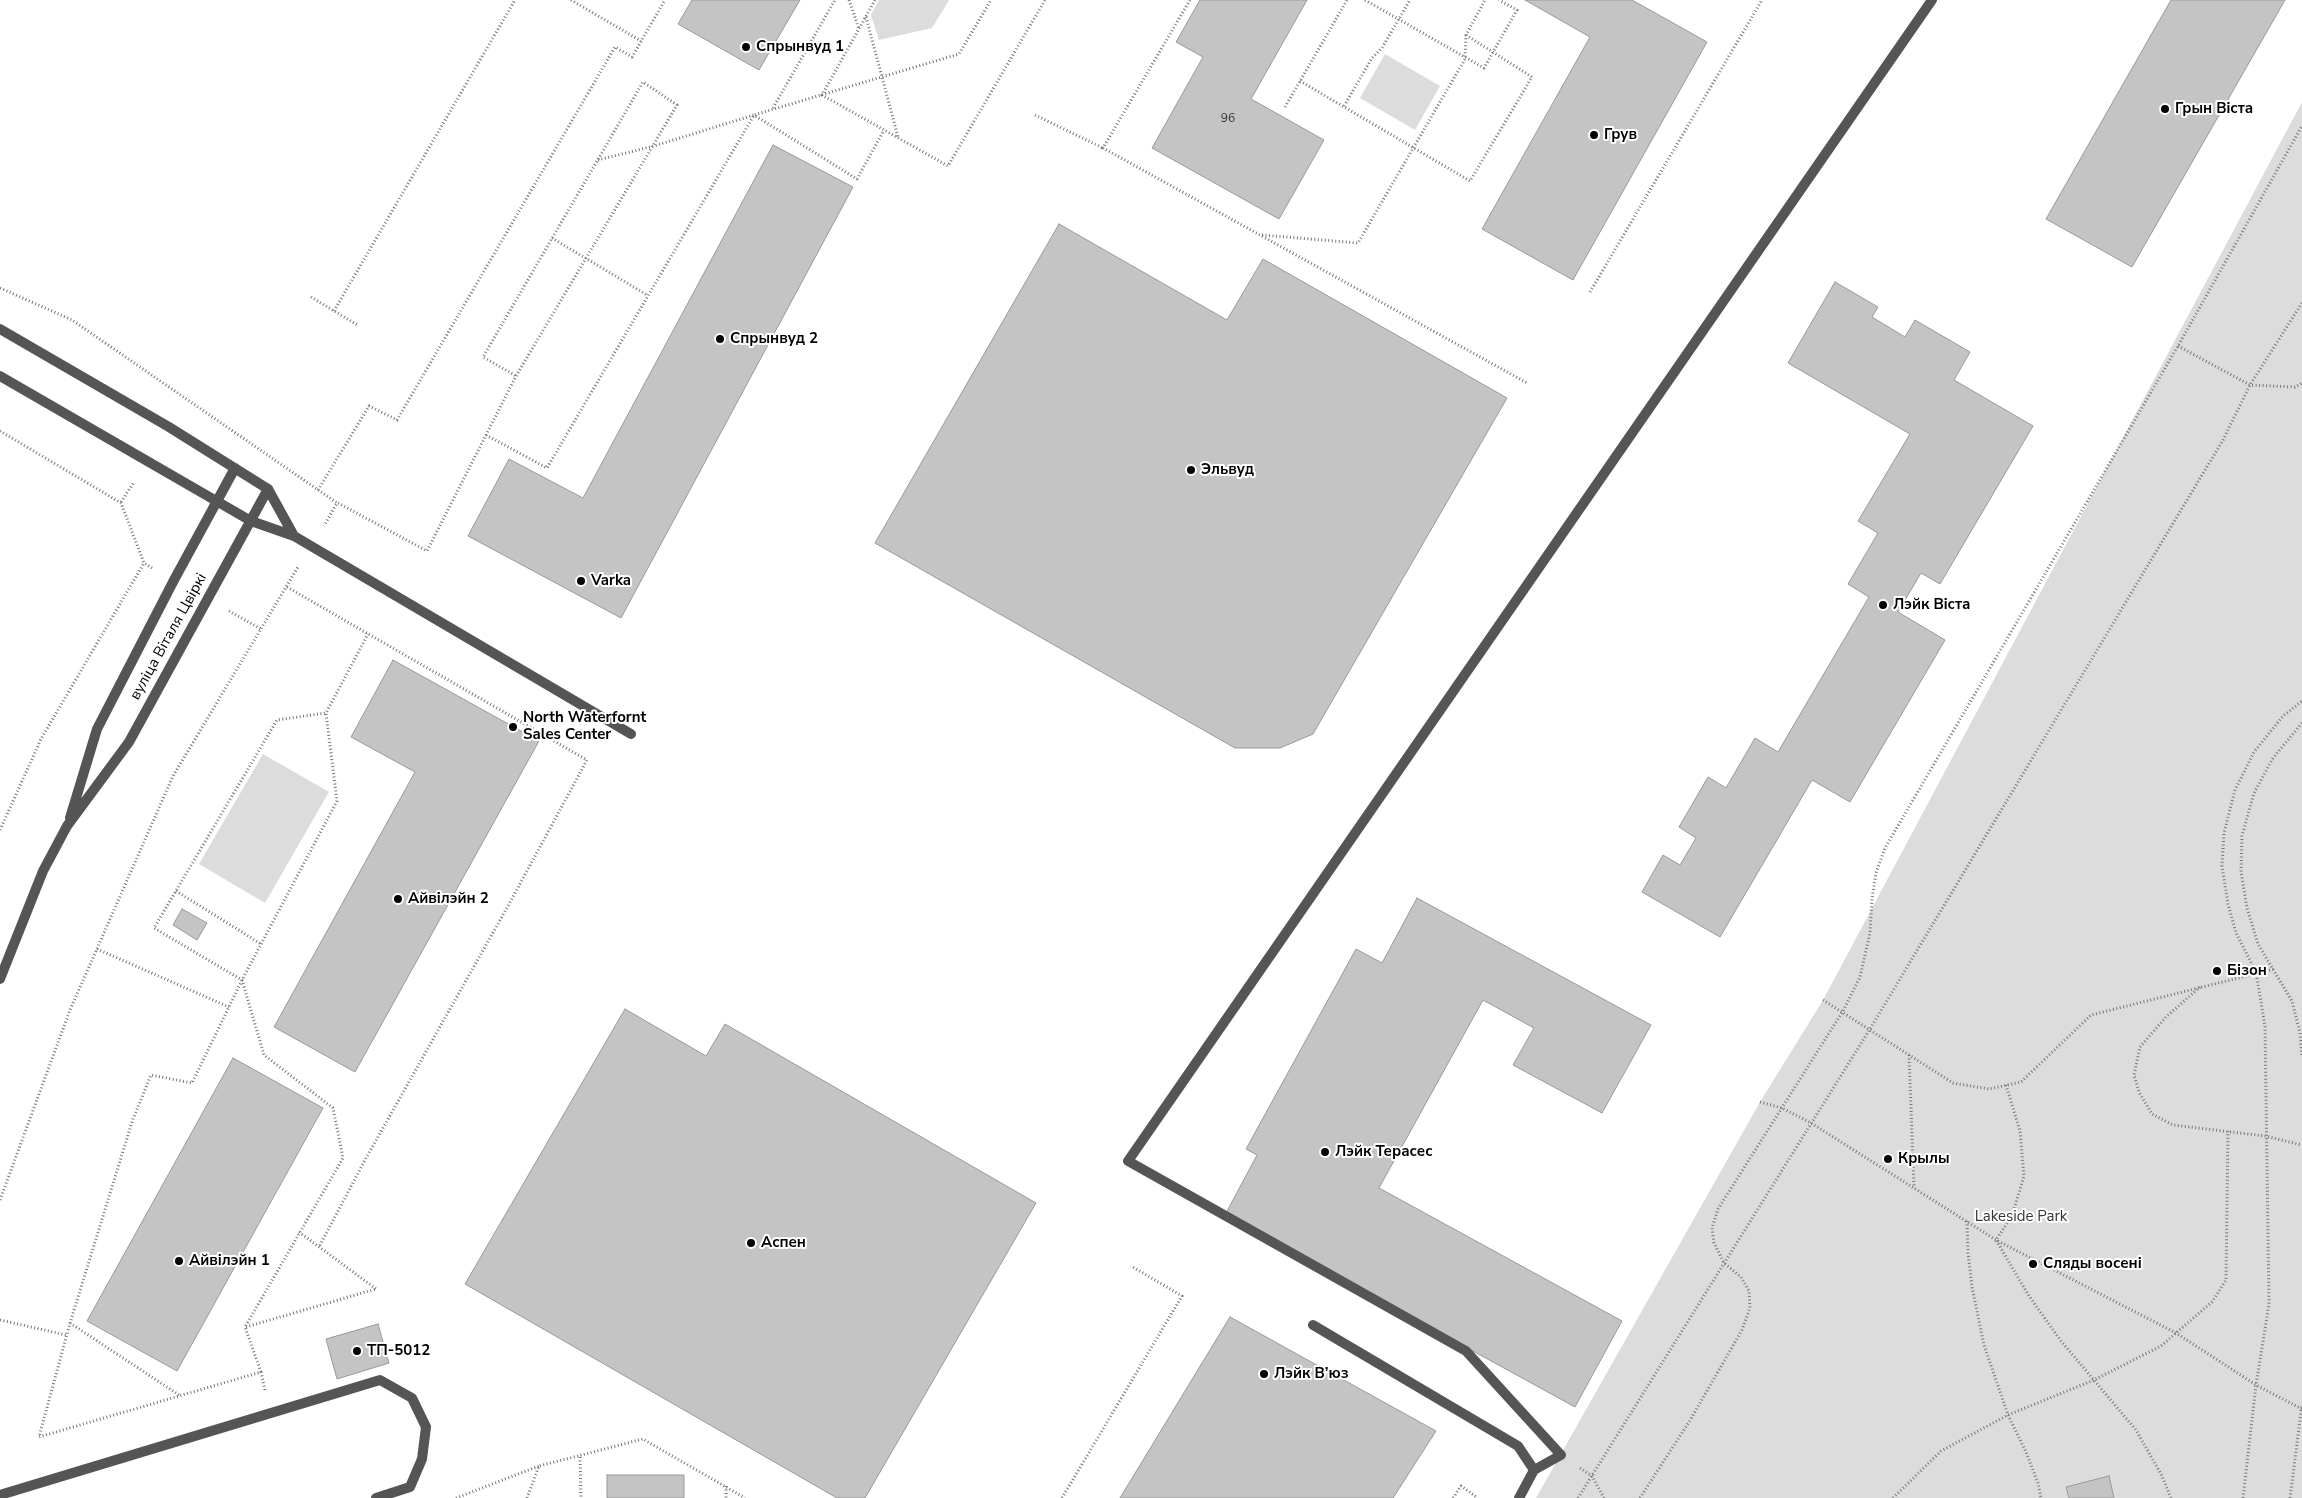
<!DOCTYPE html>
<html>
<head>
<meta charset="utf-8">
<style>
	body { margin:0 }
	canvas { display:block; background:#fff }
</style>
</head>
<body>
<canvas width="2302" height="1498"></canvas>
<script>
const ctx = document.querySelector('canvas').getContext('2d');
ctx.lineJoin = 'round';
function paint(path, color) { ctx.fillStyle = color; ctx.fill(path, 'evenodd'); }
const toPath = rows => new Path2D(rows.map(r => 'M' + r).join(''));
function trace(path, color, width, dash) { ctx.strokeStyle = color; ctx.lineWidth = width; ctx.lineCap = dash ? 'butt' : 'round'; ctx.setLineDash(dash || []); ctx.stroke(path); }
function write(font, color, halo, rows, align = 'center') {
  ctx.font = font + ' "Nunito Sans",sans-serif'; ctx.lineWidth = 4; ctx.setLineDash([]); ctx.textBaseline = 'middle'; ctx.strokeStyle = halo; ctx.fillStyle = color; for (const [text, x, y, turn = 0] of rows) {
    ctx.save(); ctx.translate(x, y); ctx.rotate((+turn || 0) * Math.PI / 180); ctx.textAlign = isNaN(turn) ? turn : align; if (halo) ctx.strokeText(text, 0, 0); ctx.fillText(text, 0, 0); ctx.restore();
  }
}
const green = toPath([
	[879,0,949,0,932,28,879,40,871,15],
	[1385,54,1440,86,1415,130,1360,98],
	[2302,102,2302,1498,1536,1498,1760,1102,1823,1000],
	[263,754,329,792,265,903,199,864]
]);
const building = toPath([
	[692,0,800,0,759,70,678,24,692,0],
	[1200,0,1307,0,1251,99,1324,140,1279,219,1152,148,1203,57,1176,42,1200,0],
	[1525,0,1632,0,1707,42,1573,280,1482,229,1590,37,1525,0],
	[2171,0,2285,0,2132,267,2046,219,2171,0],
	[773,145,853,187,621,618,468,536,509,459,583,498,773,145],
	[1059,224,1227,320,1263,259,1507,398,1313,734,1280,748,1235,748,875,543,1059,224],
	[1835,282,1878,307,1872,317,1905,337,1915,320,1970,352,1954,380,2033,426,1940,584,1921,573,1898,612,1945,640,1850,802,1812,780,1720,937,1642,892,1663,855,1680,865,1696,838,1679,827,1708,777,1726,788,1755,738,1778,752,1869,597,1848,584,1878,533,1858,521,1910,434,1788,363,1835,282],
	[393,660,539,741,355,1072,274,1027,415,772,351,737,393,660],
	[1417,898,1651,1025,1602,1113,1513,1065,1534,1028,1483,1000,1379,1188,1622,1321,1575,1407,1225,1215,1257,1155,1246,1149,1356,949,1382,963,1417,898],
	[182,909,207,923,197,940,173,925,182,909],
	[625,1009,706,1056,725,1024,1036,1203,865,1498,837,1498,465,1284,625,1009],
	[233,1058,323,1108,177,1371,87,1321,233,1058],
	[1230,1317,1436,1431,1393,1498,1120,1498,1230,1317],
	[378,1324,389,1363,337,1379,326,1339,378,1324],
	[607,1475,684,1475,684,1498,607,1498,607,1475],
	[2109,1476,2114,1498,2069,1498,2066,1487,2109,1476]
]);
const path = toPath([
	[571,0,641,41],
	[849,0,859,29],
	[875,0,822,95,948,166,1045,0],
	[1190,0,1103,148,1527,383],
	[1365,0,1484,68,1517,10,1499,0],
	[866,17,898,137],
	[1300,81,1470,181,1532,77,1466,35],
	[1344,106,1372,58,1382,48,1410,0],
	[1285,107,1347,0],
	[773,108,835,0],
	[1035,115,1103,148],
	[598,160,654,146,754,115,857,179,884,130],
	[1262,235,1358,243,1465,59,1466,35,1485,0],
	[552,238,647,295],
	[0,288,72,320,337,503,324,526],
	[1590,292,1762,0],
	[311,297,359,326],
	[334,311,515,0],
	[2178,346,2250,385,2295,387,2302,383],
	[0,431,121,503,144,563,152,568],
	[486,435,547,468,754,115,959,54,991,0],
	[318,490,369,406,397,420,615,47,632,57,665,0],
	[121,502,134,482],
	[338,503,427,551,516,376,677,105,643,82,483,357,516,376],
	[287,587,587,760,508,906,365,1160,319,1247],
	[229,611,261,629],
	[2302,723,2273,758,2254,793,2242,836,2241,872,2247,908,2258,944,2292,1001,2300,1033,2302,1057],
	[0,830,41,739,144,563],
	[176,891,261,944],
	[97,949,229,1007],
	[2200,987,2166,1017,2140,1047,2134,1075,2139,1092,2152,1114,2173,1125,2265,1136,2302,1145],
	[1823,1000,1953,1083,1989,1089,2021,1082,2091,1015,2274,969],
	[1909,1055,1914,1188],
	[2006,1085,2020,1131,2024,1176,2012,1216,1996,1240,2029,1296,2061,1341,2136,1430,2161,1474,2171,1498],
	[1760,1102,1782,1108,1811,1123,1996,1240,2176,1333,2256,1385,2302,1409],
	[0,1200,70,1010,173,776,298,567],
	[1967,1221,1968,1253,1972,1287,1984,1345,2008,1415,2026,1452,2038,1483,2041,1498],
	[299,1232,376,1289],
	[0,1320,66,1335],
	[70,1323,179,1395],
	[246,1327,376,1289],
	[261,1372,245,1327,343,1158,333,1108,264,1055,242,980,154,928,277,720,326,713],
	[265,1390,261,1372,39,1437,70,1323,133,1119,151,1075,192,1083,242,980,337,801,326,713,368,634],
	[580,1457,581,1498],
	[1580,1468,1592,1476,1604,1498],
	[726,1486,726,1498],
	[456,1498,539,1466],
	[527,1498,539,1466,643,1439,745,1498],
	[1062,1498,1182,1296,1131,1266],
	[1453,1498,1461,1486,1478,1498],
	[1578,1498,1870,1029,2223,440,2250,385,2302,303],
	[1640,1498,1689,1422,1742,1330,1750,1308,1749,1291,1741,1277,1724,1263,1714,1243,1712,1228,1718,1209,1843,1011,1860,977,1870,933,1872,899,1876,873,1885,848,2178,346,2302,126],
	[1893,1498,1941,1451,2008,1415,2094,1380,2161,1346,2212,1302,2226,1280,2228,1131],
	[2243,1498,2256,1385,2269,1304,2265,1026,2256,972,2236,933,2228,904,2222,866,2224,833,2235,790,2254,752,2283,716,2302,701],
	[2290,1498,2302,1404]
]);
const service = toPath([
	[268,489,294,536],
	[251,521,294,536,631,734],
	[1313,1325,1518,1446,1534,1470],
	[0,1497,0,1495,380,1380,412,1398,426,1427,422,1459,410,1487,376,1498],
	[1519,1498,1534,1470,1561,1455,1466,1351,1128,1161,1932,0]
]);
const minor = toPath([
	[0,329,169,427,268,489,129,742,67,826,43,871,0,979],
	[0,376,251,521],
	[70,818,97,729,174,580,235,468]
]);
const markers = [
	[746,47,5,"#000"],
	[2165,109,5,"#000"],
	[1594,135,5,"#000"],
	[720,339,5,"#000"],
	[1191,470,5,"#000"],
	[581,581,5,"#000"],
	[1883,605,5,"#000"],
	[513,727,5,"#000"],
	[398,899,5,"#000"],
	[2217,971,5,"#000"],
	[1325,1152,5,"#000"],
	[1888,1159,5,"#000"],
	[751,1243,5,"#000"],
	[179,1261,5,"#000"],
	[2033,1264,5,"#000"],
	[357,1351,5,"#000"],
	[1264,1374,5,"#000"]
];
const numberNames = [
	["96",1228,119]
];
const poiNames = [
	["Спрынвуд 1",756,47],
	["Грын Вiста",2175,109],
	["Грув",1604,135],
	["Спрынвуд 2",730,339],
	["Эльвуд",1201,470],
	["Varka",591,581],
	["Лэйк Вiста",1893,605],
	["North Waterfornt",523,718],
	["Sales Center",523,735],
	["Айвілэйн 2",408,899],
	["Бізон",2227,971],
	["Лэйк Терасес",1335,1152],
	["Крылы",1898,1159],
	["Аспен",761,1243],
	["Айвілэйн 1",189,1261],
	["Сляды восені",2043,1264],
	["ТП-5012",367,1351],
	["Лэйк В’юз",1274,1374]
];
const streetNames = [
	["вуліца Віталя Цвіркі",169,637,-61]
];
const parkNames = [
	["Lakeside Park",2021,1217]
];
paint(green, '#dcdcdc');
paint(building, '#c4c4c4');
trace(building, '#999', 1);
trace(path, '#777', 3, [1, 2.5]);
trace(service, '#555', 10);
trace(minor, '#555', 10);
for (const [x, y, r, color] of markers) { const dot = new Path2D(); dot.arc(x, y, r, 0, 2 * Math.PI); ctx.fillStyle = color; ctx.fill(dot); trace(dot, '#fff', 2); }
write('12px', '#313131', null, numberNames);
write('bold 15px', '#000', '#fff', poiNames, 'left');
write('15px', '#000', '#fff', streetNames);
write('15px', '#333', '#fff', parkNames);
</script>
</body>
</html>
